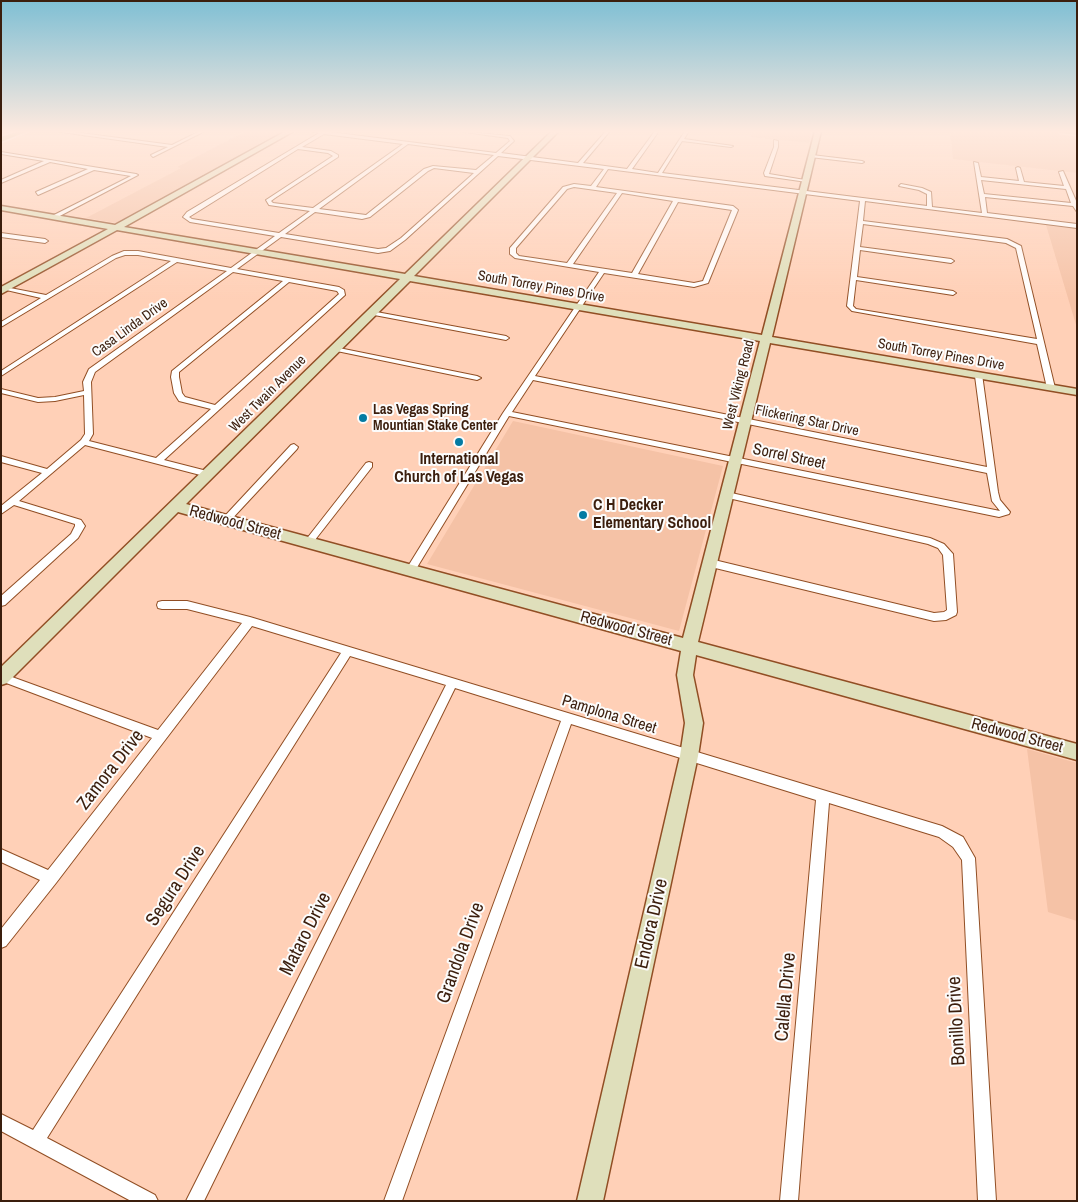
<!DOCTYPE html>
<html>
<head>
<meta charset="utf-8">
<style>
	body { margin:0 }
	#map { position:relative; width:1078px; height:1202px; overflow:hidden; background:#ffd0b7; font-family:"Archivo Narrow",sans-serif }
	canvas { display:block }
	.frame { position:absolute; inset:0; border:2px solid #3b1e0d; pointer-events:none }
</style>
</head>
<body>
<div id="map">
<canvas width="1078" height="1202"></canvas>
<div class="frame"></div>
</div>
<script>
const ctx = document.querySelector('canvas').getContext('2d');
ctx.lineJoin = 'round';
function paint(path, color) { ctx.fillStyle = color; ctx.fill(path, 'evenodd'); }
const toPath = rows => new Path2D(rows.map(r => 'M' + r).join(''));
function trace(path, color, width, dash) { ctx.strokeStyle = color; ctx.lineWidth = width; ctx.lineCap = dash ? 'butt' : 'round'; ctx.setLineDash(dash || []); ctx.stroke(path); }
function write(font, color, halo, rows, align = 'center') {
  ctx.font = font + ' "Archivo Narrow",sans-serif'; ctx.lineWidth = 4; ctx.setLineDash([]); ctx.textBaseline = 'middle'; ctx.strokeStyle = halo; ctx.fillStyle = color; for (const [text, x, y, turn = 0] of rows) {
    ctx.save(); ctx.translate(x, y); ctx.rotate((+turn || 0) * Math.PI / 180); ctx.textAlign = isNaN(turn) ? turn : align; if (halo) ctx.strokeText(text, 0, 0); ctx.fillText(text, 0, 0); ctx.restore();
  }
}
const built = toPath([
	[246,131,283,131,116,223,86,218,181,168,177,167],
	[753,131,812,131,809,143,750,137],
	[950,131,1050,131,1077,134,1077,151,1075,151,1077,155,1077,173,953,159],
	[1046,225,1077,229,1077,328],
	[513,421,723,466,679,631,427,564],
	[1027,749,1077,763,1077,921,1048,912]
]);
const street = toPath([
	[54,131,66,131,172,145,200,131,205,131,153,157,151,155,168,147,54,131],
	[309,131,322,131,496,153,510,141,508,138,457,131,510,136,514,141,501,153,578,163,606,131,610,131,583,163,627,169,655,131,659,131,632,169,658,173,685,131,689,131,684,139,733,146,731,147,682,141,662,173,927,206,927,194,919,190,899,186,901,184,922,188,931,192,932,207,982,213,974,162,978,163,981,177,1019,181,1016,168,1018,167,1020,168,1024,182,1064,186,1059,172,1063,171,1077,203,1077,212,1073,206,985,197,987,213,1077,224,1077,228,865,201,863,221,1007,239,1021,246,1055,388,1054,390,1051,390,1047,388,1037,344,852,311,847,306,860,201,608,169,596,187,733,206,738,210,708,283,694,287,604,273,535,376,987,467,975,376,982,374,998,492,1000,500,1010,512,1009,514,999,517,509,416,413,574,407,574,405,571,407,568,503,413,599,272,515,258,510,254,510,248,563,187,574,184,591,186,604,169,498,156,405,240,390,251,378,253,281,237,237,269,339,287,344,290,345,295,164,460,211,472,211,476,208,477,85,445,19,501,81,520,85,526,78,538,5,605,1,606,1,596,71,534,75,526,75,524,14,505,1,514,1,506,42,473,1,462,1,456,47,469,81,440,85,434,84,395,55,401,38,402,1,393,1,389,38,398,55,397,84,391,83,382,89,369,227,271,177,262,1,376,1,371,171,261,138,255,125,255,116,258,1,327,1,322,41,298,2,289,5,287,46,295,112,256,124,251,138,251,231,268,275,236,190,222,183,217,187,212,319,133,309,131],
	[324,134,403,144,313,208,273,203,271,201,275,198,338,157,338,155,331,151,302,147,324,134],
	[408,144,494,155,476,170,433,166,424,169,366,215,319,209,408,144],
	[298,149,328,153,333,156,266,200,269,205,310,211,279,233,192,219,189,217,298,149],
	[434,168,474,173,401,238,386,248,378,249,285,234,315,212,362,219,370,217,428,171,434,168],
	[981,180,1066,189,1071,203,984,194,981,180],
	[574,187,617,193,567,263,519,256,516,253,516,248,567,189,574,187],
	[622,193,673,201,632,273,573,264,622,193],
	[678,202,732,210,703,281,694,283,638,274,678,202],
	[863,224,1006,243,1016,248,1037,339,856,309,853,306,856,280,953,295,956,293,953,291,857,277,860,250,951,263,954,261,951,259,860,247,863,224],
	[233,272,283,281,172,371,171,377,174,393,179,401,211,409,156,458,89,441,93,434,91,382,95,372,233,272],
	[289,282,337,291,339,294,215,405,185,397,182,393,179,377,179,372,289,282],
	[533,380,987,473,992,501,1000,511,512,412,533,380],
	[774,140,778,141,778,147,769,174,805,180,807,182,765,176,764,173,774,147,774,140],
	[1,152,136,174,138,175,54,219,52,218,52,216,131,176,94,170,38,195,36,192,88,169,50,162,1,183,1,180,44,161,1,154,1,152],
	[812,155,862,161,864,162,862,163,810,157,812,155],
	[1,233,45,239,48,241,45,243,1,237,1,233],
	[371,311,506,336,509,338,506,340,369,314,368,313,371,311],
	[334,347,477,376,481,378,477,380,332,350,332,348,334,347],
	[294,444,298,447,297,449,229,522,223,522,221,520,223,518,291,445,294,444],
	[369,462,372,463,372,467,311,545,305,545,303,543,305,541,366,463,369,462],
	[727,492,930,538,944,544,953,554,957,612,956,615,946,620,934,621,707,566,705,563,710,559,934,613,944,612,947,610,943,555,938,548,928,544,724,497,723,495,727,492],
	[162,601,187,601,250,617,942,826,963,837,975,858,996,1201,978,1201,962,860,953,847,939,837,829,803,798,1201,780,1201,816,800,571,724,402,1201,384,1201,561,721,455,688,204,1201,186,1201,446,685,350,656,47,1138,155,1195,158,1201,131,1201,1,1131,1,1114,33,1130,341,653,252,626,56,883,6,946,1,948,1,929,40,880,1,862,1,849,48,870,152,738,1,681,1,673,158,730,242,623,187,609,162,609,158,608,157,605,158,602,162,601]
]);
const secondary = toPath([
	[286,131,294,131,124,227,405,274,552,131,559,131,414,276,762,335,815,131,821,131,772,337,1077,389,1077,395,770,343,698,642,1077,744,1077,760,696,655,693,675,703,723,698,756,603,1201,577,1201,680,756,685,723,677,675,681,651,178,512,7,683,1,685,1,667,400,279,117,230,1,294,1,287,108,229,1,210,1,206,115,225,286,131],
	[410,281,760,341,683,638,186,504,410,281]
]);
const primary = toPath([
	[19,131,28,131,1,142,1,137,19,131],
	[1057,131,1077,131,1077,135,1060,133,1057,131]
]);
const markers = [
	[363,418,5,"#047ba3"],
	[459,442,5,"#047ba3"],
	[583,515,5,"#047ba3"]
];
const farStreetnames = [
	["South Torrey Pines Drive",541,287,10],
	["Casa Linda Drive",130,328,-36],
	["South Torrey Pines Drive",941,355,10],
	["West Viking Road",739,385,-76],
	["West Twain Avenue",268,394,-45],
	["Flickering Star Drive",807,421,12]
];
const farPoinames = [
	["Las Vegas Spring",373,410],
	["Mountian Stake Center",373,426]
];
const streetNames = [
	["Sorrel Street",789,457,12],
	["Redwood Street",235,523,15],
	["Redwood Street",626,629,15],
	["Pamplona Street",609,715,17],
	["Redwood Street",1017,736,15]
];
const poiNames = [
	["International",459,460],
	["Church of Las Vegas",459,478],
	["C H Decker",593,506,"left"],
	["Elementary School",593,524,"left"]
];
const nearStreetnames = [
	["Zamora Drive",111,770,-52],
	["Segura Drive",176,886,-57],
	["Endora Drive",652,924,-77],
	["Mataro Drive",306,934,-63],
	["Grandola Drive",461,953,-70],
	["Calella Drive",786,997,-85],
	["Bonillo Drive",957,1021,-93]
];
paint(built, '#f5c2a6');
trace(street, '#914e24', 2);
trace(secondary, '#914e24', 3);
trace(primary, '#fff', 3);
paint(street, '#fff');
paint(secondary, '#dfdfbb');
paint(primary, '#bfbf76');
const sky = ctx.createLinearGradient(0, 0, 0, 299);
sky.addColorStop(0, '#7fbfd4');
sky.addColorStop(0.44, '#ffeadf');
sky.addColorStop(1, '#ffeadf00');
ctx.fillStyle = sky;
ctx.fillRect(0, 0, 1078, 299);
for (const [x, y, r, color] of markers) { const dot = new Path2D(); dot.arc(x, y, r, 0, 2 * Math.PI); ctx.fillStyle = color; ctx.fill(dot); trace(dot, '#fcfcfc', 2); }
write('14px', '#3b1e0d', '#fcfcfc', farStreetnames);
write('bold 14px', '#3b1e0d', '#fcfcfc', farPoinames, 'left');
write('16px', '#3b1e0d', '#fcfcfc', streetNames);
write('bold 16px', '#3b1e0d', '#fcfcfc', poiNames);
write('19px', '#3b1e0d', '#fcfcfc', nearStreetnames);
</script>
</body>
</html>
